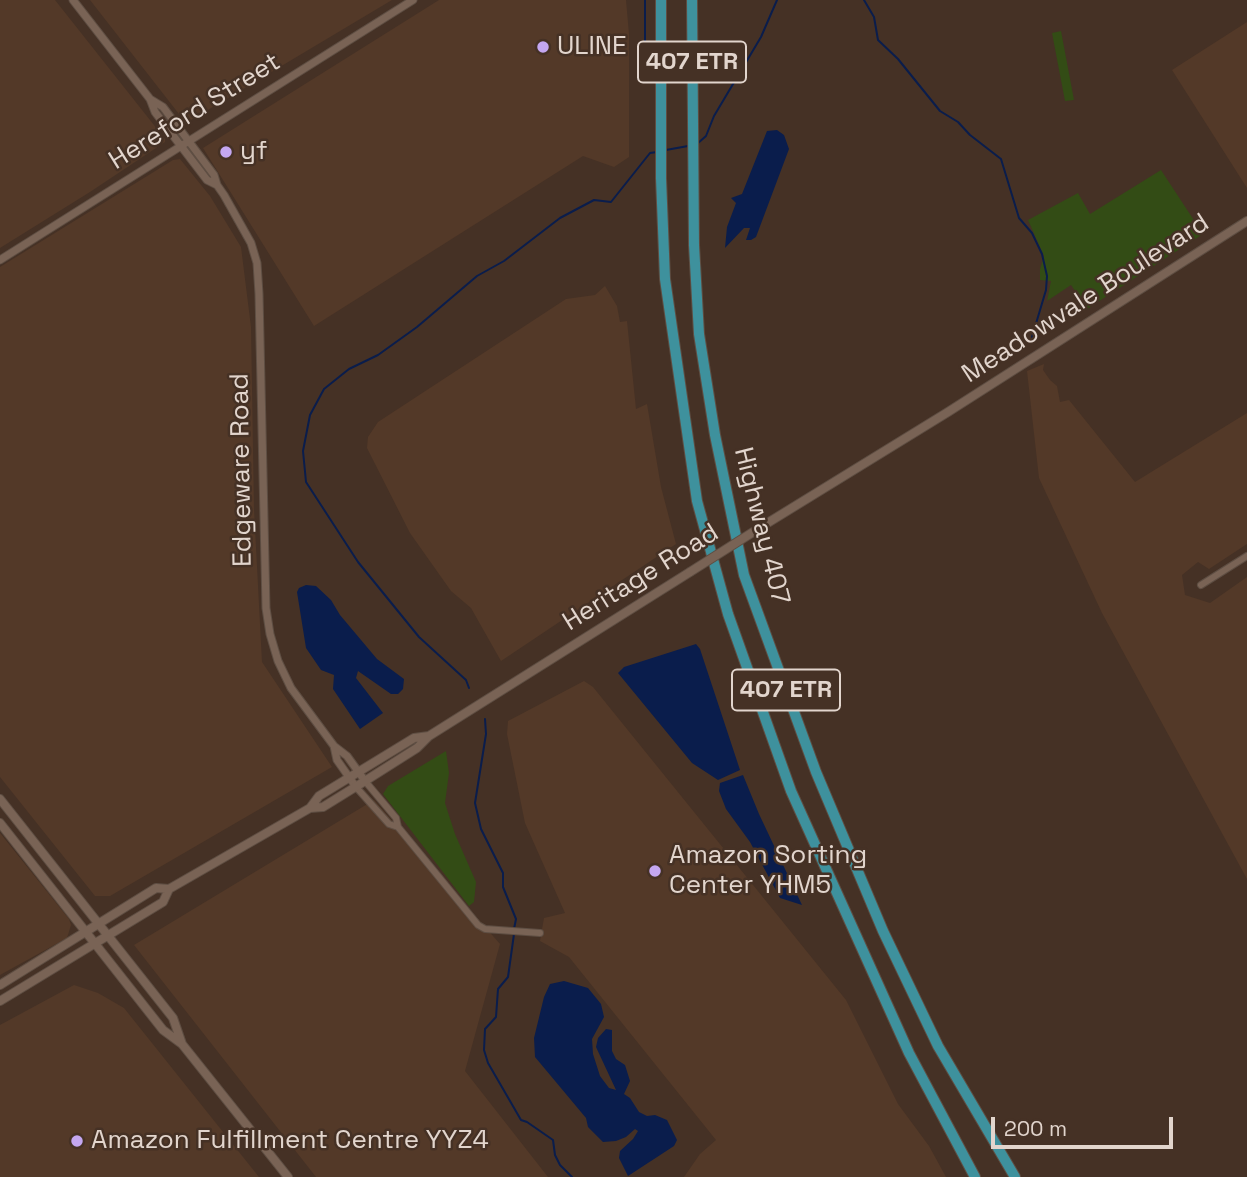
<!DOCTYPE html>
<html>
<head>
<meta charset="utf-8">
<style>
	body { margin:0 }
	#map { position:relative; width:1247px; height:1177px; overflow:hidden; background:#453125; font-family:"Space Grotesk",sans-serif }
	canvas { display:block }
	.scale { position:absolute; left:991px; top:1117px; width:182px; height:32px; box-sizing:border-box; border:4px solid #e2d5cd; border-top:0; padding-left:9px; font-size:21px; line-height:24px; white-space:nowrap; color:#e2d5cd; -webkit-text-stroke:5px #453125; paint-order:stroke }
</style>
</head>
<body>
<div id="map">
<canvas width="1247" height="1177"></canvas>
<div class="scale">200 m</div>
</div>
<script>
const ctx = document.querySelector('canvas').getContext('2d');
ctx.lineJoin = 'round';
function paint(path, color) { ctx.fillStyle = color; ctx.fill(path, 'evenodd'); }
const toPath = rows => new Path2D(rows.map(r => 'M' + r).join(''));
function trace(path, color, width, dash) { ctx.strokeStyle = color; ctx.lineWidth = width; ctx.lineCap = dash ? 'butt' : 'round'; ctx.setLineDash(dash || []); ctx.stroke(path); }
function write(font, color, halo, rows, align = 'center') {
  ctx.font = font + ' "Space Grotesk",sans-serif'; ctx.lineWidth = 5; ctx.setLineDash([]); ctx.textBaseline = 'middle'; ctx.strokeStyle = halo; ctx.fillStyle = color; for (const [text, x, y, turn = 0] of rows) {
    ctx.save(); ctx.translate(x, y); ctx.rotate((+turn || 0) * Math.PI / 180); ctx.textAlign = isNaN(turn) ? turn : align; if (halo) ctx.strokeText(text, 0, 0); ctx.fillText(text, 0, 0); ctx.restore();
  }
}
const built = toPath([
	[0,0,55,0,165,139,165,142,90,192,0,248],
	[90,0,392,0,186,123],
	[439,0,626,0,629,34,629,157,614,167,583,156,314,326,203,148],
	[1247,22,1247,188,1172,70],
	[180,159,210,196,241,247,251,327,254,509,262,662,332,767,110,896,95,896,0,777,0,267,173,160],
	[605,286,617,306,620,322,627,321,636,409,647,404,661,487,676,544,501,661,471,608,451,591,410,533,367,448,368,437,378,422,566,299,595,295],
	[1044,364,1043,370,1050,380,1057,386,1060,402,1069,400,1135,482,1247,413,1247,544,1209,569,1198,562,1182,575,1185,595,1210,603,1247,577,1247,879,1102,613,1039,478,1027,371],
	[584,681,593,687,846,1000,898,1104,929,1146,946,1177,684,1177,700,1154,716,1140,569,957,540,941,544,918,565,913,525,823,507,734,508,721],
	[374,800,500,944,465,1071,548,1177,316,1177,134,945],
	[0,833,69,919,71,925,67,938,0,975],
	[74,985,98,993,124,1008,259,1177,0,1177,0,1025]
]);
const green = toPath([
	[1061,31,1074,100,1065,101,1052,33],
	[1161,170,1203,234,1087,309,1071,285,1047,301,1051,281,1040,280,1040,269,1044,256,1028,220,1078,193,1090,214],
	[446,751,449,773,445,803,455,834,476,882,474,902,469,906,383,794,388,786]
]);
const water = toPath([
	[777,130,784,135,789,149,756,237,751,240,746,240,750,228,744,228,725,248,727,227,736,203,731,198,742,194,767,131],
	[306,585,316,586,331,600,340,615,377,659,404,679,403,689,398,694,391,694,358,671,356,678,383,713,360,729,333,689,334,675,321,670,306,648,297,592,299,588],
	[696,644,700,649,740,770,718,780,692,763,618,673,624,667],
	[743,775,759,814,802,905,780,898,750,842,726,809,719,791,720,783],
	[564,981,588,988,601,1004,604,1017,592,1039,593,1054,600,1076,609,1088,616,1090,596,1047,598,1038,606,1029,612,1030,612,1051,616,1059,625,1065,630,1081,624,1094,630,1098,639,1112,647,1116,655,1115,667,1120,677,1140,674,1146,628,1176,619,1158,620,1151,633,1139,638,1131,635,1129,626,1137,616,1141,603,1142,588,1127,586,1118,535,1057,534,1038,544,997,550,984]
]);
const stream = toPath([
	[864,0,874,17,878,40,898,59,940,111,958,122,970,135,1001,159,1019,218,1032,233,1042,254,1047,276,1046,290,1032,337],
	[645,53,645,0],
	[697,144,706,136,714,116,761,37,777,0],
	[666,150,688,146],
	[469,688,466,680,419,637,358,562,306,482,303,451,310,415,324,389,349,369,378,355,417,327,477,276,504,261,560,218,594,200,611,202,650,153,657,152],
	[485,719,486,734,475,803,481,829,503,873,503,887,516,919,514,929],
	[514,934,508,977,498,989,496,1017,485,1029,484,1050,488,1063,521,1120,527,1122,553,1140,555,1155,560,1165,572,1177]
]);
const minor = toPath([
	[1201,585,1247,556],
	[365,781,396,818,398,827,478,925,485,929,540,933],
	[356,787,389,824,398,827]
]);
const tertiary = toPath([
	[73,0,150,99,163,107,214,175,217,185],
	[150,99,155,112,207,180,217,185,224,195,251,243,257,263,259,294,266,608,270,634,278,661,291,688,334,746,347,756,365,781],
	[0,260,413,0],
	[334,746,337,760,356,787]
]);
const secondary = toPath([
	[761,527,948,412,1247,221],
	[0,799,173,1018,182,1044],
	[310,808,323,807,365,781,417,748,429,736,690,572],
	[0,823,163,1030,182,1044,288,1177],
	[0,985,156,888,169,889,310,808,319,796,414,738,429,736],
	[0,1001,163,902,169,889]
]);
const motorway = toPath([
	[661,0,661,178,665,279,697,501,728,614,791,791,909,1053,975,1177],
	[692,0,694,245,699,334,715,435,744,575,816,772,883,931,938,1046,1015,1177]
]);
const secondaryBridge = toPath([
	[690,572,761,527]
]);
const markers = [
	[543,47,7,"#c4a7f1"],
	[226,152,7,"#c4a7f1"],
	[655,871,7,"#c4a7f1"],
	[77,1141,7,"#c4a7f1"]
];
const shields = [
	[692,62,108],
	[786,690,108]
];
const shieldNames = [
	["407 ETR",692,62],
	["407 ETR",786,690]
];
const poiNames = [
	["ULINE",557,47],
	["yf",240,152],
	["Amazon Sorting",669,856],
	["Center YHM5",669,886],
	["Amazon Fulfillment Centre YYZ4",91,1141]
];
const streetNames = [
	["Hereford Street",195,112,-32],
	["Meadowvale Boulevard",1086,299,-33],
	["Edgeware Road",242,470,-91],
	["Highway 407",761,526,76],
	["Heritage Road",641,578,-32]
];
paint(built, '#533928');
paint(green, '#334c15');
paint(water, '#0a1d4c');
trace(stream, '#0a1d4c', 2);
trace(minor, '#5e4e43', 8);
trace(tertiary, '#5e4e43', 9);
trace(secondary, '#5e4e43', 10);
trace(motorway, '#5e4e43', 12);
trace(minor, '#796355', 6);
trace(tertiary, '#796355', 7);
trace(secondary, '#796355', 8);
trace(motorway, '#3e919d', 10);
trace(secondaryBridge, '#5e4e43', 10, []);
trace(secondaryBridge, '#796355', 8);
for (const [x, y, r, color] of markers) { const dot = new Path2D(); dot.arc(x, y, r, 0, 2 * Math.PI); ctx.fillStyle = color; ctx.fill(dot); trace(dot, '#453125', 2.5); }
for (const [x, y, w] of shields) { const box = new Path2D(); box.roundRect(x - w / 2, y - 20.5, w, 41, 5); ctx.fillStyle = '#453125'; ctx.fill(box); trace(box, '#e2d5cd', 2); }
write('bold 24px', '#e2d5cd', null, shieldNames);
write('26px', '#e2d5cd', '#453125', poiNames, 'left');
write('26px', '#e2d5cd', '#453125', streetNames);
</script>
</body>
</html>
